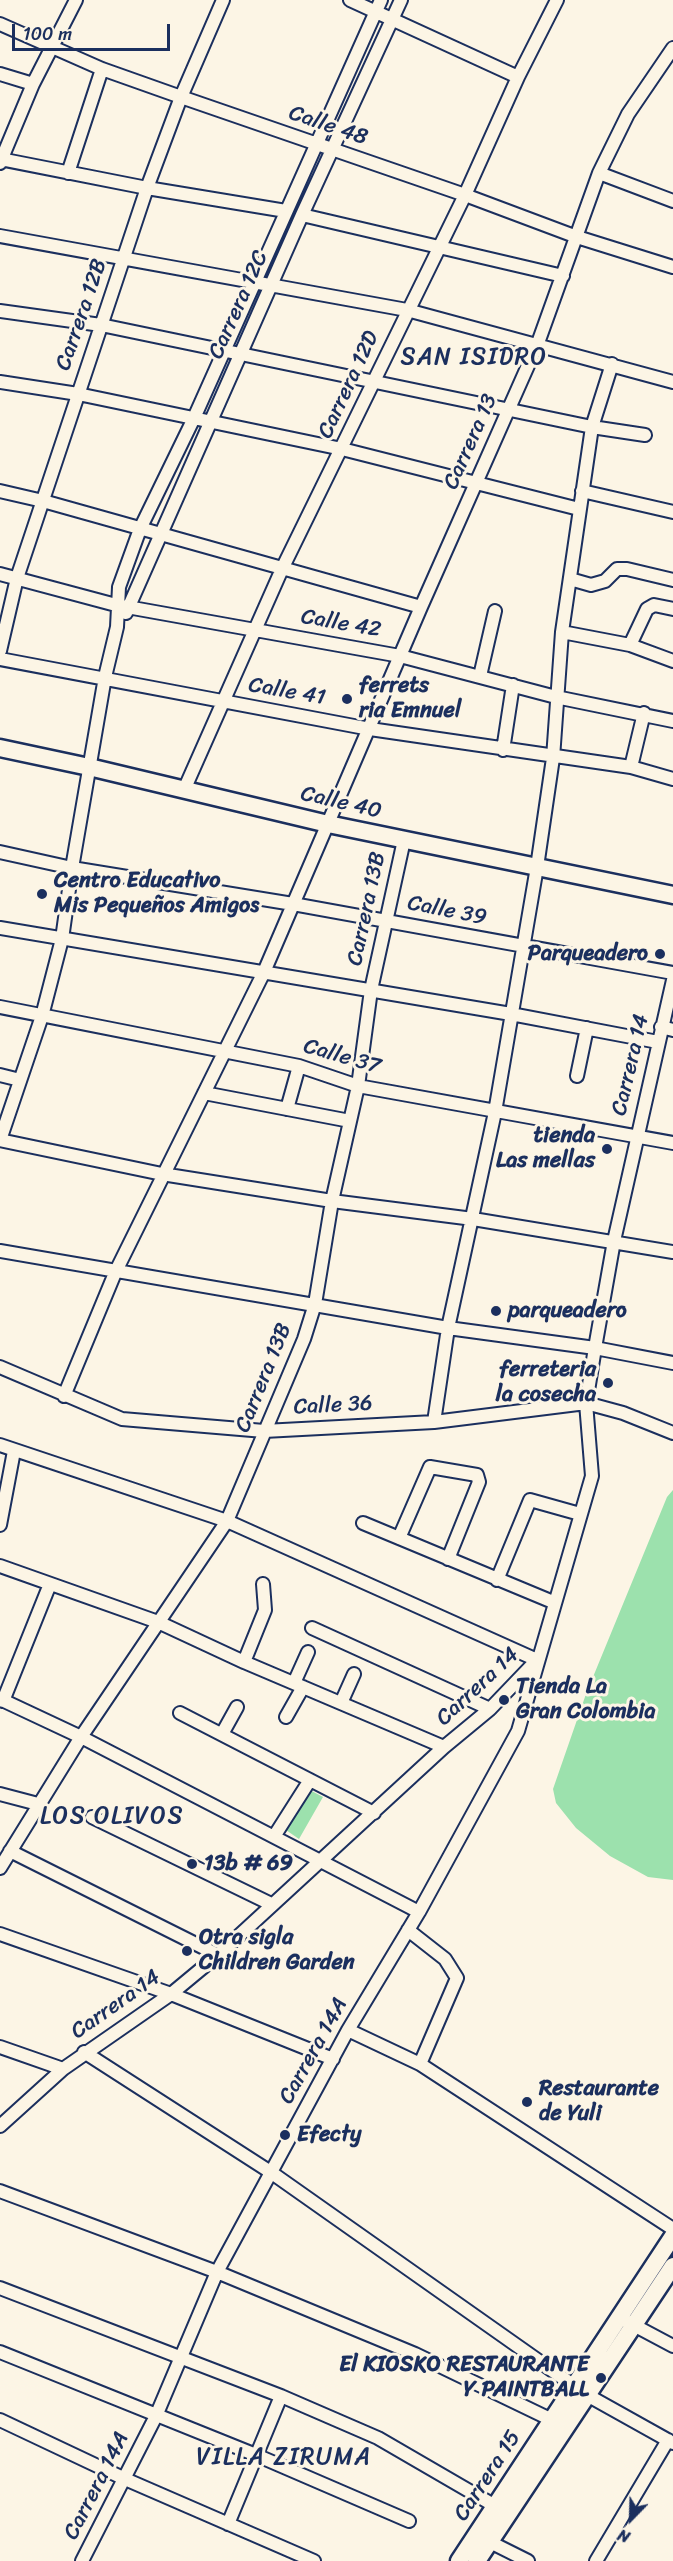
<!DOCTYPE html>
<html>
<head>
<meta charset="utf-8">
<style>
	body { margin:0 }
	#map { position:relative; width:673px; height:2561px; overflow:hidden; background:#fcf5e5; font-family:Sriracha,sans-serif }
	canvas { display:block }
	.north { position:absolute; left:601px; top:2489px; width:60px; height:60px; -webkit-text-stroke:4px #fcf5e5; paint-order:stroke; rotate:203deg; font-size:16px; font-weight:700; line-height:24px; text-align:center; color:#1b2f5e }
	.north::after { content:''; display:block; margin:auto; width:21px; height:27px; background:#1b2f5e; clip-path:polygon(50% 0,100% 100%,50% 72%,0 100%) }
	.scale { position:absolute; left:12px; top:24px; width:158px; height:27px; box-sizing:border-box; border:3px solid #1b2f5e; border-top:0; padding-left:8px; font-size:18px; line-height:21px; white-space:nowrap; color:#1b2f5e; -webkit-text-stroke:4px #fcf5e5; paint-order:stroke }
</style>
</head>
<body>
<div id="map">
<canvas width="673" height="2561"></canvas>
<div class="north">N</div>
<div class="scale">100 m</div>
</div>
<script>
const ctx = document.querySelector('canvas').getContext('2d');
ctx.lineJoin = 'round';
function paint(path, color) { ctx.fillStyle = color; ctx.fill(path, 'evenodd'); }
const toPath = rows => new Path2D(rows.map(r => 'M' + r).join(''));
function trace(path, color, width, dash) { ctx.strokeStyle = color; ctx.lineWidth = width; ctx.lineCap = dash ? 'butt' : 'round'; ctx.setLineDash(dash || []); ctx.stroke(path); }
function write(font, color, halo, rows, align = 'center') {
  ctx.font = font + ' Sriracha,sans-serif'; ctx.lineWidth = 6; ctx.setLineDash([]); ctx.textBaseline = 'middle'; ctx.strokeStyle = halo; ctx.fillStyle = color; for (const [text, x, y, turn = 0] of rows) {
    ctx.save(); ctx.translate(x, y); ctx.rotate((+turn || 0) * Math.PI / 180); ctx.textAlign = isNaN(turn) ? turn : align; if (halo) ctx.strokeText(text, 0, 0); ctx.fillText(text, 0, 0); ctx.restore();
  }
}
const green = toPath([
	[673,1490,673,1880,648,1877,610,1856,576,1828,556,1803,553,1789,586,1694,667,1497],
	[306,1788,323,1797,299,1839,283,1828]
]);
const street = toPath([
	[350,0,518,77],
	[0,24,102,69,181,97,465,195,577,237,673,267],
	[0,74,33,84],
	[0,159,147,188,286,211],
	[0,163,33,84,76,0],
	[68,173,102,69],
	[599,173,673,201],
	[302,215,563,276],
	[0,236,407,310,673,382],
	[0,311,101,325,592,427,645,435],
	[0,382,78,394,342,449,579,509],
	[0,491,43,501,421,607],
	[582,491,673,512],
	[0,574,116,605,400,656,556,697,673,721],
	[570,579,591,585,605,581,617,569,627,569,673,580],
	[126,613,302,215,401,0],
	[562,632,630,645,673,661],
	[630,645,647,609,654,605,673,609],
	[0,651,17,578,147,188,181,97,223,0],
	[0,659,370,729,631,767,673,779],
	[480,676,495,611],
	[503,750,513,685],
	[631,767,644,713],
	[184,790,282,569,465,195,518,77,557,0],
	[0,852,72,868,293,904,673,973],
	[0,928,511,1014,658,1042],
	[0,1007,299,1066,358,1086,673,1143],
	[661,1027,673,1030],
	[0,1075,20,1080],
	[577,1076,587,1028],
	[204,1093,350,1121],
	[287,1109,299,1066],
	[0,1140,42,1016,62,939,72,868,105,677,117,627,119,587,140,529,194,418,381,0],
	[0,1140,162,1174,332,1201,473,1219,673,1252],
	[0,1251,448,1328,595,1348,673,1363],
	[0,1367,122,1419,264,1431,434,1422,586,1403,623,1413,673,1433],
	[64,1396,115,1273,264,972,421,607,538,343,599,173,628,114,673,48],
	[434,1422,448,1328,495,1112,537,867,553,758,562,632,592,427,612,364],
	[0,1445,227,1521,537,1660],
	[363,1523,553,1602],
	[0,1525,14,1451],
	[399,1538,430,1467,477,1475,479,1482,448,1559],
	[0,1566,158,1622,244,1662,444,1747],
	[497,1580,530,1500,580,1514],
	[312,1628,490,1709],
	[244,1662,265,1610,263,1584],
	[294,1683,308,1652],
	[0,1699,81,1737,419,1912],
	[3,1701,50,1584],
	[341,1703,354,1674],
	[180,1713,374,1813],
	[286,1717,303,1687],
	[222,1734,237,1707],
	[0,1794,38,1804],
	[92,1817,271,1904],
	[275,1835,310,1780],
	[10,1851,218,1955],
	[0,1868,81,1737,227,1521,304,1339,315,1304,332,1201,358,1086,371,990,404,840],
	[408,1930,445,1959,457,1978,420,2064],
	[0,1934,171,1994,333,2059],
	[348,2030,420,2064,673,2229],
	[0,2047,63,2069],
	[84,2052,272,2173,587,2395,673,2443],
	[0,2126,63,2069,171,1994,218,1955,444,1747,490,1709,536,1661],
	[0,2191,217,2272,415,2354,552,2420],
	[0,2288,281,2396,378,2438,502,2510],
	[626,2321,673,2346],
	[0,2352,256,2455,409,2521],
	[0,2420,125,2479,314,2561],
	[228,2524,281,2396],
	[484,2539,528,2561],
	[82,2561,156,2416,217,2272,348,2030,419,1912,518,1731,592,1476,586,1403,595,1348,614,1241,673,980],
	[596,2561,668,2440]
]);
const secondary = toPath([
	[0,748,89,767,328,824,673,895],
	[459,2561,673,2236],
	[477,2561,673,2266]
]);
const markers = [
	[347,699,6,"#1b2f5e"],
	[42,894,6,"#1b2f5e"],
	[660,954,6,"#1b2f5e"],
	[607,1149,6,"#1b2f5e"],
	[496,1311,6,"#1b2f5e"],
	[608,1383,6,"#1b2f5e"],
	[504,1700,6,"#1b2f5e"],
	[192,1864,6,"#1b2f5e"],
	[187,1951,6,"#1b2f5e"],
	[527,2102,6,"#1b2f5e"],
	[285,2135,6,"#1b2f5e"],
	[601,2378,6,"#1b2f5e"]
];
const streetNames = [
	["Calle 48",328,126,19],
	["Carrera 12C",239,305,-66],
	["Carrera 12B",82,315,-71],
	["Carrera 12D",349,385,-65],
	["Carrera 13",471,442,-66],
	["Calle 42",341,624,10],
	["Calle 41",287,692,10],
	["Calle 40",341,803,13],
	["Carrera 13B",367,909,-78],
	["Calle 39",447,911,11],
	["Calle 37",342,1057,16],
	["Carrera 14",631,1065,-77],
	["Carrera 13B",264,1378,-68],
	["Calle 36",333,1406,-3],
	["Carrera 14",478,1687,-43],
	["Carrera 14",116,2005,-35],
	["Carrera 14A",314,2051,-61],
	["Carrera 15",488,2476,-57],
	["Carrera 14A",97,2486,-63]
];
const poiNames = [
	["ferrets",359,686],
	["ria Emnuel",359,711],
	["Centro Educativo",54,881],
	["Mis Pequeños Amigos",54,906],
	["Parqueadero",648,954,"right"],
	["tienda",595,1136,"right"],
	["Las mellas",595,1161,"right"],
	["parqueadero",508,1311],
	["ferreteria",596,1370,"right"],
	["la cosecha",596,1395,"right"],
	["Tienda La",516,1687],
	["Gran Colombia",516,1712],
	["13b # 69",204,1864],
	["Otra sigla",199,1938],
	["Children Garden",199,1963],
	["Restaurante",539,2089],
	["de Yuli",539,2114],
	["Efecty",297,2135],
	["El KIOSKO RESTAURANTE",589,2365,"right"],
	["Y PAINTBALL",589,2390,"right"]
];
const neighbourhoodNames = [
	["SAN ISIDRO",474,358],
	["LOS OLIVOS",112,1817],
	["VILLA ZIRUMA",284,2458]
];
paint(green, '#9ce1ad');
trace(street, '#1b2f5e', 16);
trace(secondary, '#1b2f5e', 21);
trace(street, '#fcf5e5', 12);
trace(secondary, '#fcf5e5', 16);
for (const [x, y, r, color] of markers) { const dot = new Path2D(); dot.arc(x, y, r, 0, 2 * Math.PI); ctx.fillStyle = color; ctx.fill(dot); trace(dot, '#fcf5e5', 2); }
write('22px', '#1b2f5e', '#fcf5e5', streetNames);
write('bold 22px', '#1b2f5e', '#fcf5e5', poiNames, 'left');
ctx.letterSpacing = '1.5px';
write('24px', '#1b2f5e', '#fcf5e5', neighbourhoodNames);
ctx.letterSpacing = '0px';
</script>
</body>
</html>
